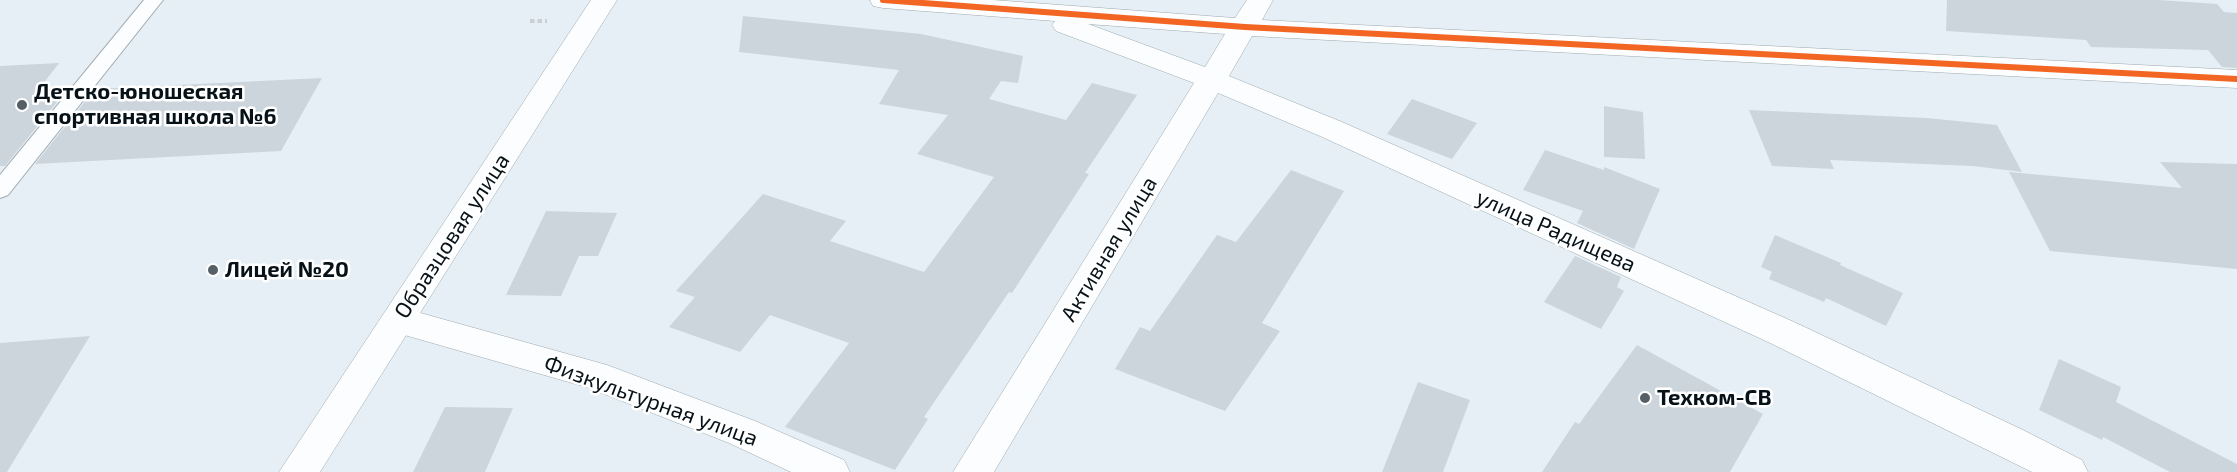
<!DOCTYPE html>
<html>
<head>
<meta charset="utf-8">
<style>
	body { margin:0 }
	canvas { display:block; background:#e5eff5 }
</style>
</head>
<body>
<canvas width="2237" height="472"></canvas>
<script>
const ctx = document.querySelector('canvas').getContext('2d');
ctx.lineJoin = 'round';
function paint(path, color) { ctx.fillStyle = color; ctx.fill(path, 'evenodd'); }
const toPath = rows => new Path2D(rows.map(r => 'M' + r).join(''));
function trace(path, color, width, dash) { ctx.strokeStyle = color; ctx.lineWidth = width; ctx.lineCap = dash ? 'butt' : 'round'; ctx.setLineDash(dash || []); ctx.stroke(path); }
function write(font, color, halo, rows, align = 'center') {
  ctx.font = font + ' "Exo 2",sans-serif'; ctx.lineWidth = 5; ctx.setLineDash([]); ctx.textBaseline = 'middle'; ctx.strokeStyle = halo; ctx.fillStyle = color; for (const [text, x, y, turn = 0] of rows) {
    ctx.save(); ctx.translate(x, y); ctx.rotate((+turn || 0) * Math.PI / 180); ctx.textAlign = isNaN(turn) ? turn : align; if (halo) ctx.strokeText(text, 0, 0); ctx.fillText(text, 0, 0); ctx.restore();
  }
}
const building = toPath([
	[1947,0,2159,0,2217,4,2224,12,2237,13,2237,68,2222,67,2208,50,2091,47,2086,40,1946,31],
	[743,16,921,34,1023,56,1018,83,1001,81,989,99,1066,120,1092,83,1137,95,1085,173,1089,174,1012,293,1009,292,924,417,928,419,895,470,785,427,849,343,770,315,740,352,669,327,695,297,676,291,763,194,846,221,830,241,924,272,994,177,917,154,948,115,879,104,899,70,739,52],
	[59,63,36,93,66,91,5,166,0,166,0,66],
	[322,78,281,151,35,164,95,89],
	[1412,99,1477,123,1452,159,1387,134],
	[1604,106,1643,112,1645,159,1604,157],
	[1749,110,1927,118,1997,125,2022,172,1973,166,1830,160,1834,169,1772,166],
	[1545,150,1604,170,1604,167,1660,189,1634,249,1577,223,1583,211,1523,190],
	[2160,162,2237,164,2237,269,2050,251,2009,172,2182,188],
	[1291,170,1344,191,1262,323,1280,331,1225,411,1115,369,1140,327,1150,331,1217,235,1236,242],
	[546,211,617,213,598,256,579,256,561,296,506,295],
	[1775,235,1841,263,1840,265,1903,293,1886,326,1826,298,1824,302,1769,279,1772,272,1761,267],
	[1575,256,1621,277,1617,287,1624,291,1601,329,1544,302],
	[90,336,7,472,0,472,0,343],
	[1637,345,1763,414,1730,472,1542,472,1575,422,1579,424],
	[2059,359,2121,387,2116,402,2237,464,2237,472,2170,472,2103,437,2102,440,2039,410],
	[1418,382,1470,400,1443,472,1382,472],
	[445,407,513,408,485,472,413,472]
]);
const path = toPath([
	[530,21,547,21]
]);
const service = toPath([
	[144,0,163,0,8,195,0,198,0,175,144,0]
]);
const minor = toPath([
	[870,0,993,0,1235,18,1247,0,1273,0,1262,20,2237,70,2237,88,1252,36,1229,76,1342,122,1794,322,2023,430,2082,460,2088,472,2032,472,1768,342,1320,136,1218,93,994,472,953,472,1194,83,1056,31,1052,25,1055,21,883,8,873,6,870,0],
	[1088,24,1225,34,1205,67,1088,24],
	[399,307,607,365,755,421,844,460,850,472,791,472,729,443,586,387,387,330,381,320,387,310,399,307]
]);
const tertiary = toPath([
	[591,0,617,0,320,472,279,472,591,0]
]);
const bus1 = toPath([
	[883,0,1245,27,2237,79]
]);
const markers = [
	[22,105,6,"#555f65"],
	[213,270,6,"#555f65"],
	[1645,398,6,"#555f65"]
];
const poiNames = [
	["Детско-юношеская",34,92],
	["спортивная школа №6",34,117],
	["Лицей №20",225,270],
	["Техком-СВ",1657,398]
];
const streetNames = [
	["улица Радищева",1556,231,24],
	["Образцовая улица",452,236,-57],
	["Активная улица",1109,249,-59],
	["Физкультурная улица",651,401,20]
];
paint(building, '#cdd5dc');
trace(service, '#9fa9ae', 2);
trace(minor, '#9fa9ae', 1);
trace(tertiary, '#9fa9ae', 1);
trace(path, '#ccd0d2', 4, [4.5, 3]);
paint(service, '#fbfdfe');
paint(minor, '#fbfdfe');
paint(tertiary, '#fbfdfe');
trace(bus1, '#f26522', 6);
for (const [x, y, r, color] of markers) { const dot = new Path2D(); dot.arc(x, y, r, 0, 2 * Math.PI); ctx.fillStyle = color; ctx.fill(dot); trace(dot, '#fff', 2); }
write('bold 22px', '#071218', '#fff', poiNames, 'left');
write('22px', '#071218', '#fff', streetNames);
</script>
</body>
</html>
